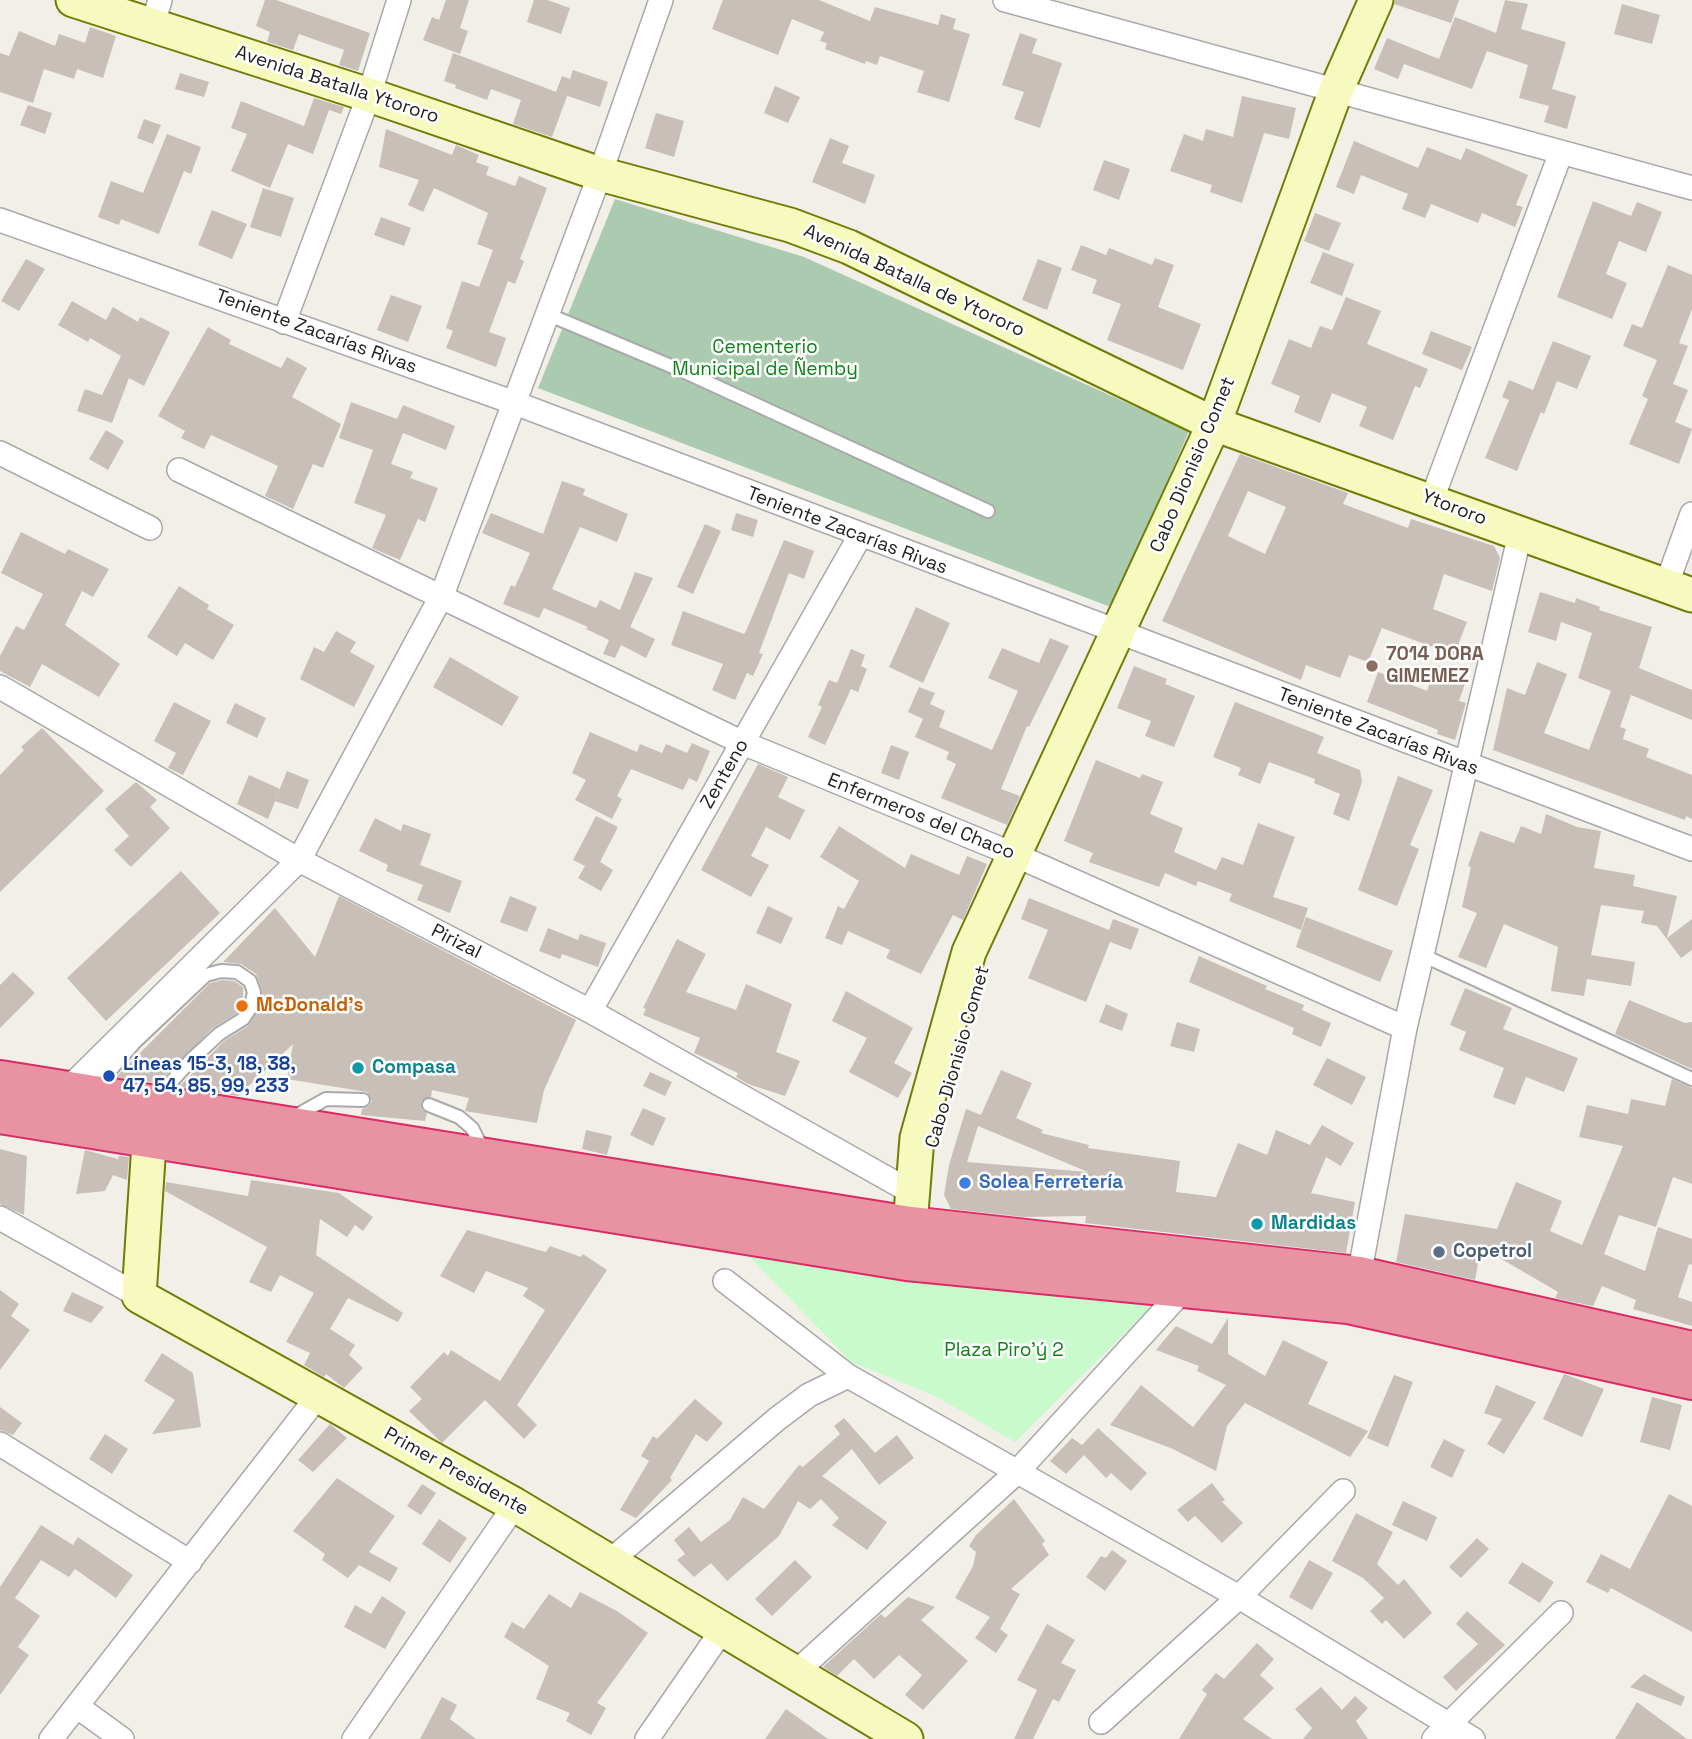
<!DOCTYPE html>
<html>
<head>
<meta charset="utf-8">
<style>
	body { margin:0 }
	canvas { display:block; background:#f2efe9 }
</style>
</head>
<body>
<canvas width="1692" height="1739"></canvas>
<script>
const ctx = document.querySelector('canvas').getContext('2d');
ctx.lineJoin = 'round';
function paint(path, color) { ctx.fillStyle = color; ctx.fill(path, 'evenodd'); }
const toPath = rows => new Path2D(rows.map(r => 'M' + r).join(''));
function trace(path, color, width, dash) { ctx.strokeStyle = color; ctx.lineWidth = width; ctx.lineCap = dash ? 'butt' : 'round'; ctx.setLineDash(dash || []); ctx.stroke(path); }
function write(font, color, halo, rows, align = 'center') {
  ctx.font = font + ' "Space Grotesk",sans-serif'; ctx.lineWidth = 5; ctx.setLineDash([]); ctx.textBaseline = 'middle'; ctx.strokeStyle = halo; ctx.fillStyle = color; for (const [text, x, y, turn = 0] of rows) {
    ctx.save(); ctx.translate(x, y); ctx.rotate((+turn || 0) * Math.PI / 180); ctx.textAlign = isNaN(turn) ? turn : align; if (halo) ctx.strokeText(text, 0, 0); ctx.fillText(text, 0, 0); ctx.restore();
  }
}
const cemetery = toPath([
	[615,199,804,257,1189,431,1113,608,538,388]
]);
const park = toPath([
	[743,1250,1163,1295,1015,1442,937,1397,850,1361]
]);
const building = toPath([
	[265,0,276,0,370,33,358,71,339,65,344,50,299,34,293,50,267,42,270,32,256,26],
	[446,0,469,0,460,28,468,31,460,54,423,40,432,17,439,20],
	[534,0,547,0,570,8,561,34,527,22],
	[723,0,819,0,870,21,875,7,938,25,941,14,956,19,953,29,970,34,949,102,917,92,924,71,880,56,877,65,866,61,865,64,825,49,827,43,820,41,824,32,792,19,778,55,712,29],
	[1395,0,1459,0,1451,23,1394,4],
	[1505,0,1528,4,1521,29,1566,42,1552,89,1576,96,1567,129,1544,122,1549,106,1519,98,1528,65,1487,51,1472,89,1404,64,1398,79,1374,69,1387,38,1439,59,1455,17,1496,33],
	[1622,4,1660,15,1652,44,1614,34],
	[90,27,116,36,103,78,77,69,74,79,44,69,33,103,0,92,0,53,9,56,19,31,55,46,59,34,85,43],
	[1020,33,1037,39,1032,53,1062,63,1040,128,1014,119,1024,92,1002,85],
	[453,53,567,96,552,137,513,124,521,100,491,89,487,100,455,88,456,85,444,81],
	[573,70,608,82,600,107,556,92,562,76,570,79],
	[180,73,209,82,204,97,175,89],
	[775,86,800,97,788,123,764,113],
	[1242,96,1296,108,1289,139,1264,133,1242,203,1210,192,1212,185,1170,171,1184,134,1203,141,1206,129,1233,137],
	[314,98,344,107,341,114,329,110,313,154,288,144,270,188,231,171,247,134,231,128,241,101,304,126],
	[28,105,52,113,45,134,20,125],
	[656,113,684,121,674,157,645,148],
	[144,119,161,125,153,144,137,138],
	[386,129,452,155,456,145,479,155,476,162,489,167,486,175,515,186,519,176,547,188,520,259,524,261,515,284,508,281,489,332,506,338,496,367,446,348,453,331,446,328,462,281,479,287,493,250,477,244,488,213,434,188,423,212,408,205,419,180,379,167],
	[167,134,201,147,191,174,184,171,159,234,121,219,119,225,98,217,111,181,143,193],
	[830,138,849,146,842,163,875,175,865,204,812,182],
	[1354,141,1418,168,1427,147,1461,160,1466,148,1528,175,1516,205,1523,207,1515,227,1482,213,1478,223,1431,204,1425,218,1402,209,1408,194,1361,175,1354,194,1336,187],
	[1104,160,1130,169,1119,200,1093,190],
	[263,188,294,198,281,237,250,227],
	[1593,201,1631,216,1637,202,1662,212,1646,252,1619,241,1606,274,1627,283,1612,319,1557,297],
	[212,210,247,224,232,259,198,245],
	[1315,213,1341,223,1329,251,1304,241],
	[381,217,411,228,404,246,374,235],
	[1081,245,1106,255,1109,248,1152,265,1155,258,1174,265,1158,307,1201,324,1183,370,1107,340,1121,304,1092,293,1097,280,1071,270],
	[1323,252,1354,264,1342,296,1310,283],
	[26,259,45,269,19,311,1,301],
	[1038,259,1062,268,1047,310,1022,300],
	[1668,265,1692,275,1692,309,1679,343,1688,346,1673,384,1688,390,1675,422,1692,429,1679,464,1629,444,1648,399,1642,396,1657,360,1623,346,1632,324,1642,328],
	[391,295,422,306,408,342,377,330],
	[1346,297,1381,311,1367,344,1428,369,1420,388,1415,386,1393,440,1359,426,1367,407,1332,393,1320,423,1294,412,1300,396,1271,384,1289,339,1311,348,1320,326,1332,330],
	[72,301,106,320,113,307,138,322,140,317,170,332,144,386,129,378,112,423,77,411,85,389,102,395,121,356,90,338,88,342,58,325],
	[208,327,231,340,229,344,281,368,287,357,307,368,292,397,341,424,323,468,313,464,293,509,265,496,278,466,211,435,204,449,181,438,185,431,158,416],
	[1431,331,1472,347,1462,370,1422,354],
	[1553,341,1591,356,1577,389,1557,381,1544,414,1541,412,1517,471,1485,458,1509,400,1502,397,1509,380,1533,390],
	[351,402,397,419,403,405,455,426,446,450,403,433,391,464,413,472,410,478,438,488,425,522,418,519,400,560,372,548,386,515,354,503,373,450,339,438],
	[106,430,124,441,108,470,89,459],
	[1240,454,1348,493,1343,504,1408,528,1411,519,1494,546,1500,558,1492,591,1444,574,1433,609,1467,622,1454,655,1382,628,1368,662,1349,655,1340,678,1306,665,1301,680,1162,621],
	[1248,491,1286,507,1265,554,1228,536],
	[562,481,585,489,583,495,628,514,617,542,580,527,552,589,596,608,600,600,620,610,635,572,653,578,630,627,655,639,646,658,621,645,615,658,603,654,609,640,586,629,588,627,544,608,539,618,503,604,511,585,515,587,530,553,482,533,491,513,543,534],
	[736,513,758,520,753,537,731,530],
	[705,524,721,531,693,594,677,587],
	[21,532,65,554,68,549,109,569,93,597,82,591,65,625,120,664,99,697,42,664,30,687,0,671,0,656,16,626,24,630,43,594,1,573],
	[784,540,814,551,804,579,789,573,759,653,763,654,753,676,747,673,735,700,712,690,723,664,671,645,683,611,744,634,746,631],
	[179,586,209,605,207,609,234,625,213,660,185,643,177,656,147,637],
	[1540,592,1575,603,1576,598,1600,607,1599,610,1652,627,1639,668,1692,690,1692,720,1631,695,1620,727,1626,729,1623,739,1649,749,1646,757,1692,775,1692,819,1686,816,1685,820,1493,750,1507,688,1525,695,1537,662,1567,674,1544,733,1589,750,1611,691,1578,678,1592,633,1561,622,1556,641,1528,632],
	[916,607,950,623,923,683,889,667],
	[336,631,356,642,350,652,375,666,354,707,300,679,314,647,324,652],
	[1050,638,1069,646,1029,727,1027,726,1001,789,1020,796,1007,825,941,798,956,764,946,759,949,752,915,737,923,719,908,712,919,687,935,693,930,704,945,711,939,727,992,750,1018,691,988,678,1002,648,1039,663],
	[851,649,865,655,861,666,867,669,858,692,851,689,825,745,808,737,822,707,818,705,829,680,837,683],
	[450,657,519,697,502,726,433,687],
	[1436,665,1468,675,1459,701,1466,703,1455,740,1437,734,1438,730,1367,702,1378,672,1427,691],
	[1134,666,1167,679,1165,684,1195,696,1174,747,1145,736,1151,721,1117,708],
	[174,702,211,721,183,775,168,768,176,753,154,741],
	[1235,702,1324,737,1317,753,1360,770,1362,782,1349,821,1333,814,1340,794,1314,783,1315,779,1269,762,1260,784,1238,775,1241,768,1213,757],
	[235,703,266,718,257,738,226,723],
	[42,728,104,791,0,892,0,775,24,750,21,747],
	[590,732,637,752,640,744,662,753,666,744,687,753,692,743,710,751,697,782,689,778,683,790,631,769,617,796,622,799,612,819,575,800,586,780,572,773],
	[891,745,909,752,899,780,881,773],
	[1096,760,1140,778,1142,774,1163,782,1150,814,1183,828,1174,852,1216,870,1222,857,1243,865,1258,823,1295,837,1273,897,1308,908,1301,930,1229,901,1232,894,1198,881,1196,886,1165,873,1159,887,1089,862,1093,853,1064,841],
	[758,764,788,777,778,797,805,810,790,840,766,827,751,856,769,865,751,897,701,870],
	[287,771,309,780,298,809,275,801],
	[249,775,280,789,268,819,237,804],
	[1398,776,1433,790,1410,845,1419,849,1397,906,1358,890],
	[136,782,157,800,150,807,170,828,131,867,114,850,129,836,105,809],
	[1546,814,1577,827,1601,831,1594,868,1635,875,1633,886,1677,896,1667,938,1692,919,1692,950,1681,958,1657,926,1641,923,1644,911,1601,905,1591,955,1635,962,1631,986,1587,979,1584,996,1551,991,1558,947,1504,924,1486,968,1458,957,1477,913,1462,907,1471,867,1468,866,1480,831,1514,843,1521,826,1541,834],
	[596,816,618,827,600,862,613,870,601,891,578,878,585,866,573,860],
	[375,818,401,831,403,824,431,834,420,865,462,881,450,913,417,900,423,885,386,871,388,865,359,851],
	[839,826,905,868,911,854,959,875,967,856,987,864,963,920,953,915,921,974,886,958,890,950,848,931,842,945,825,938,838,906,844,909,859,881,820,857],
	[181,871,220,913,106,1021,67,978],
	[339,896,576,1020,544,1090,537,1123,465,1111,469,1098,432,1090,431,1097,421,1102,422,1110,427,1113,425,1121,361,1115,362,1109,368,1107,372,1101,367,1092,287,1079,293,1044,238,1096,179,1087,224,1041,248,1026,259,1009,262,990,256,974,241,964,223,962,275,908,315,957],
	[510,896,537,907,527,932,500,922],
	[1029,898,1109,930,1113,919,1139,929,1131,950,1110,942,1086,1002,1028,978,1048,930,1021,919],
	[768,906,793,918,781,944,756,933],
	[1306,917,1393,951,1380,982,1296,947],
	[548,928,578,940,580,934,606,943,598,967,562,954,560,959,539,951],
	[677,939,706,954,686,992,736,1010,746,984,792,1004,776,1052,800,1061,785,1096,748,1084,736,1077,738,1073,694,1053,700,1038,643,1015,646,1009,643,1008],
	[1199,956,1267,986,1265,989,1304,1005,1302,1010,1331,1023,1321,1047,1292,1034,1294,1028,1189,982],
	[13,972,35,993,0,1028,0,985],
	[222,980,234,981,243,987,243,1004,237,1013,213,1028,158,1083,116,1077,210,983],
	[1465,988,1512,1008,1503,1029,1578,1058,1564,1092,1526,1077,1515,1105,1493,1097,1504,1068,1459,1050,1466,1032,1450,1025],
	[846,991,913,1028,894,1063,912,1073,898,1098,849,1072,867,1038,832,1021],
	[1629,1000,1685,1023,1692,1022,1692,1069,1615,1034],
	[1106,1004,1128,1014,1122,1031,1099,1022],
	[1177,1022,1200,1029,1194,1052,1170,1046],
	[1327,1058,1366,1077,1352,1105,1313,1085],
	[1001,1070,1032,1083,1016,1118,1043,1130,1041,1133,1089,1145,1088,1148,1180,1161,1176,1192,1216,1197,1238,1143,1267,1155,1276,1130,1310,1145,1322,1125,1354,1143,1341,1166,1326,1157,1311,1193,1355,1202,1346,1253,1085,1223,1086,1216,1023,1217,951,1209,944,1195,949,1165,966,1109,981,1115],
	[978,1126,1088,1172,967,1162],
	[650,1072,672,1082,665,1096,643,1086],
	[1672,1079,1692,1088,1692,1184,1673,1177,1656,1227,1619,1215,1604,1254,1645,1271,1658,1227,1692,1239,1692,1265,1689,1264,1678,1297,1692,1302,1692,1326,1633,1309,1636,1300,1602,1286,1593,1306,1555,1298,1558,1292,1481,1247,1475,1280,1396,1262,1405,1214,1497,1229,1516,1182,1562,1201,1550,1231,1582,1245,1623,1146,1579,1137,1587,1105,1628,1114,1631,1099,1665,1106],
	[643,1108,666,1118,653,1146,630,1135],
	[586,1130,612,1136,607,1155,582,1149],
	[0,1149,27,1156,24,1215,0,1204],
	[85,1150,118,1159,119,1156,129,1157,127,1180,113,1175,105,1191,76,1194],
	[251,1180,339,1193,373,1217,363,1231,355,1225,347,1237,320,1219,316,1255,403,1313,398,1322,348,1298,330,1329,355,1345,349,1355,363,1368,344,1388,326,1374,324,1377,304,1365,310,1353,286,1342,314,1293,280,1275,271,1292,249,1282,267,1247,165,1191,166,1182,248,1196],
	[467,1230,546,1252,550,1246,581,1257,583,1254,607,1270,517,1405,537,1425,524,1439,485,1400,442,1443,409,1411,422,1399,410,1387,444,1352,448,1356,451,1350,500,1381,545,1310,523,1296,528,1288,486,1271,474,1293,440,1276],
	[0,1290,19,1304,11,1316,30,1330,0,1370],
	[72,1292,104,1307,91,1323,63,1311],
	[1228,1318,1228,1354,1265,1376,1283,1340,1328,1362,1308,1404,1368,1431,1350,1457,1245,1403,1227,1426,1216,1471,1173,1449,1110,1425,1141,1385,1193,1427,1226,1385,1197,1371,1199,1366,1156,1350,1176,1326,1212,1344],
	[162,1353,193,1373,201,1427,152,1434,175,1400,144,1381],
	[1564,1374,1604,1389,1582,1437,1543,1419],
	[1394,1375,1413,1382,1388,1447,1367,1438],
	[1496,1385,1536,1402,1504,1454,1487,1444,1502,1419,1484,1413],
	[1652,1397,1682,1405,1670,1450,1640,1442],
	[695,1399,723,1423,707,1442,696,1434,670,1478,672,1480,636,1518,620,1510,649,1461,641,1456,653,1436,657,1439],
	[0,1407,22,1423,13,1435,0,1430],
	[844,1418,875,1453,897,1435,914,1458,879,1485,852,1449,822,1476,887,1522,867,1550,832,1525,839,1518,821,1499,810,1509,798,1501,779,1536,727,1581,711,1563,694,1577,677,1560,685,1554,674,1540,689,1527,701,1542,730,1520,743,1497,764,1509,799,1465,803,1467,840,1434,834,1426],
	[330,1424,347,1438,313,1472,298,1460],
	[1098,1428,1147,1473,1131,1491,1111,1473,1106,1478,1084,1455,1066,1474,1050,1461,1072,1438,1082,1445],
	[105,1434,128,1449,112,1474,89,1459],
	[1444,1439,1465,1450,1452,1478,1430,1467],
	[337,1478,395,1516,369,1552,398,1568,390,1582,359,1565,348,1578,322,1560,325,1554,293,1531],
	[1212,1483,1225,1500,1222,1502,1243,1523,1222,1543,1195,1516,1188,1522,1177,1510],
	[422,1484,436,1493,421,1515,407,1506],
	[1669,1494,1692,1506,1692,1632,1611,1588,1608,1593,1586,1582,1601,1554,1630,1569],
	[1014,1499,1045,1541,1042,1544,1049,1555,1011,1589,1020,1594,1000,1629,1008,1635,996,1653,975,1638,990,1617,955,1598,973,1566,976,1552,969,1546,976,1535],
	[1403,1501,1437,1517,1427,1541,1392,1525],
	[1356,1513,1393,1532,1377,1564,1398,1585,1404,1579,1432,1613,1404,1639,1386,1620,1382,1624,1370,1611,1384,1598,1363,1578,1332,1561],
	[439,1519,467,1538,450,1563,422,1544],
	[41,1525,73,1545,78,1537,133,1575,116,1598,75,1569,69,1577,41,1560,15,1598,40,1616,18,1647,29,1655,0,1695,0,1587],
	[1477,1538,1489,1549,1461,1578,1449,1567],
	[1112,1550,1127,1561,1105,1591,1086,1577,1101,1556,1106,1558],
	[795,1560,812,1577,772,1616,755,1599],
	[1309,1560,1333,1573,1312,1610,1289,1597],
	[1522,1562,1554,1582,1540,1603,1508,1583],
	[580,1592,617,1611,648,1633,597,1703,606,1708,591,1735,566,1721,570,1713,536,1699,549,1666,504,1637,512,1622,524,1629,549,1594,571,1608],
	[382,1596,406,1612,385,1649,344,1627,355,1605,371,1614],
	[908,1597,935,1607,921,1620,968,1661,923,1710,905,1695,922,1675,899,1655,874,1679,854,1659,837,1676,823,1667,881,1614,885,1618],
	[1467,1611,1505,1645,1456,1691,1443,1677,1478,1644,1456,1624],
	[1047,1624,1075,1640,1061,1663,1076,1670,1059,1702,1053,1699,1033,1739,1014,1739,1037,1690,1017,1680],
	[1257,1643,1274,1659,1260,1675,1274,1688,1243,1719,1272,1739,1179,1739,1207,1694,1202,1690,1216,1673,1224,1679],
	[1644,1674,1685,1697,1681,1706,1630,1687],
	[1321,1687,1342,1710,1355,1696,1368,1708,1356,1721,1368,1739,1303,1739,1312,1728,1295,1709],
	[442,1697,457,1705,450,1719,476,1739,420,1739],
	[1637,1702,1687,1739,1615,1739],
	[786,1709,828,1739,765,1739]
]);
const lane = toPath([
	[547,314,685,372,988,511],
	[1422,955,1692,1079],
	[94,1089,134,1043,206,975,221,971,237,972,250,981,254,992,251,1007,243,1019,219,1034,191,1060,156,1099],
	[429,1105,459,1117,472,1128,484,1152],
	[292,1118,326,1099,363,1100]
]);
const street = toPath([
	[1005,0,1692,188],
	[153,24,160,0],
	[0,220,515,403,1692,849],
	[284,322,369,95,399,0],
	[0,453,150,528],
	[179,470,743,743,1015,855,1405,1028],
	[1432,499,1560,155],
	[1666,586,1692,514],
	[0,687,299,860,590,1011,913,1193],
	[590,1011,860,536],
	[66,1091,299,860,442,595,600,174,661,0],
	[0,1218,139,1296],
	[1359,1276,1405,1028,1520,534],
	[725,1281,848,1376,1239,1597,1473,1739],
	[0,1444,190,1562],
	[610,1561,777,1419,809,1395,848,1376],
	[795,1673,1017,1472,1185,1288],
	[78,1707,122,1739],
	[1101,1722,1239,1597,1343,1491],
	[51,1739,318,1396],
	[354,1739,515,1505],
	[647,1739,723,1629],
	[1434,1739,1561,1613]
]);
const secondary = toPath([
	[73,0,369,95,600,174,790,225,849,247,1214,424,1692,595],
	[151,1113,139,1296,515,1505,906,1739],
	[908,1250,917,1138,969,952,1214,424,1335,93,1376,0]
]);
const highway = toPath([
	[0,1080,910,1226,1359,1276,1692,1351],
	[0,1114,907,1261,1348,1304,1692,1380]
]);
const markers = [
	[1372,666,7,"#8d6e63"],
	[242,1006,7,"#e8710a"],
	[358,1068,7,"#0f9aa8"],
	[109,1076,7,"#1a4fb4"],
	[965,1183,7,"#3f7fe0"],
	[1257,1224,7,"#0f9aa8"],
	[1439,1252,7,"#5c6f8a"]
];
const streetNames = [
	["Avenida Batalla Ytororo",337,85,18],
	["Avenida Batalla de Ytororo",914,281,25],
	["Teniente Zacarías Rivas",316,332,20],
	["Cabo Dionisio Comet",1193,465,-67],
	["Ytororo",1454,508,21],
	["Teniente Zacarías Rivas",847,531,21],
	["Teniente Zacarías Rivas",1378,732,21],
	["Zenteno",725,774,-60],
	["Enfermeros del Chaco",921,817,22],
	["Pirizal",456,942,27],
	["Cabo Dionisio Comet",958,1057,-74],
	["Primer Presidente",456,1472,29]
];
const parkNames = [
	["Cementerio",765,348],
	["Municipal de Ñemby",765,370],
	["Plaza Piro'ý 2",1004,1351]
];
const educationNames = [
	["7014 DORA",1386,655],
	["GIMEMEZ",1386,677]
];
const foodNames = [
	["McDonald's",256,1006]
];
const transitNames = [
	["Líneas 15-3, 18, 38,",123,1065],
	["47, 54, 85, 99, 233",123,1087]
];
const cultureNames = [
	["Compasa",372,1068],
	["Mardidas",1271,1224]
];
const shopNames = [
	["Solea Ferretería",979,1183]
];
const serviceNames = [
	["Copetrol",1453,1252]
];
paint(cemetery, '#aacbaf');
paint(park, '#c8facc');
paint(building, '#c7bfb8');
trace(lane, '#a9a9a9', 16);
trace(street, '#a9a9a9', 26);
trace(secondary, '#707d05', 37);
trace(highway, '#dc2a67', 42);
trace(lane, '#fff', 12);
trace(street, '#fff', 23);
trace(secondary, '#f7fabf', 33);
trace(highway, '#e892a2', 38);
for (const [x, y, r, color] of markers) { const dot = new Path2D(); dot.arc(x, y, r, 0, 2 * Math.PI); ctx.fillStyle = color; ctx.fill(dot); trace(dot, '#fff', 2.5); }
write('19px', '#222', '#fff', streetNames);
write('19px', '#0c8416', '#fff', parkNames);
write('bold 19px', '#785e54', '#fff', educationNames, 'left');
write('bold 19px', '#c56008', '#fff', foodNames, 'left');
write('bold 19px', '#164399', '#fff', transitNames, 'left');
write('bold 19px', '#0d838f', '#fff', cultureNames, 'left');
write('bold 19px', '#366cbe', '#fff', shopNames, 'left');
write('bold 19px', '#4e5e75', '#fff', serviceNames, 'left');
</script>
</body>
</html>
